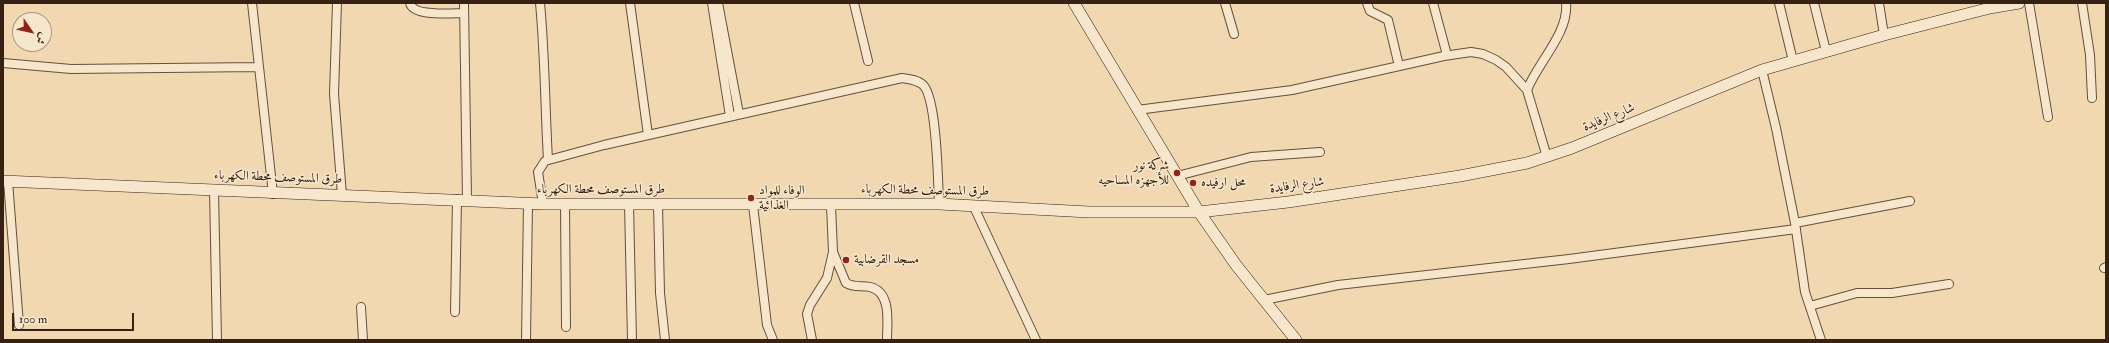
<!DOCTYPE html>
<html>
<head>
<meta charset="utf-8">
<style>
  body { margin:0 }
  #map { position:relative; width:2109px; height:343px; overflow:hidden; background:#f1d8b1; font-family:"IM FELL Double Pica",Amiri,serif }
  canvas { display:block }
  .frame { position:absolute; inset:0; border:4px solid #352215; pointer-events:none }
  .north { position:absolute; left:12px; top:12px; width:40px; height:40px; box-sizing:border-box; background:#f6e6cc; border:1px solid #a99883; border-radius:50%; rotate:124deg; font-size:11px; font-weight:700; line-height:16px; text-align:center; color:#352215 }
  .north::after { content:''; display:block; margin:auto; width:14px; height:18px; background:#8f2418; clip-path:polygon(50% 0,100% 100%,50% 72%,0 100%) }
  .scale { position:absolute; left:12px; top:313px; width:122px; height:18px; box-sizing:border-box; border:2px solid #352215; border-top:0; padding-left:5px; font-size:12px; line-height:14px; white-space:nowrap; color:#352215; -webkit-text-stroke:3px #f6e6cc; paint-order:stroke }
</style>
</head>
<body>
<div id="map">
<canvas width="2109" height="343"></canvas>
<div class="frame"></div>
<div class="north">ش</div>
<div class="scale">100 m</div>
</div>
<script>
const context = document.querySelector('canvas').getContext('2d');
context.lineJoin = 'round';
function stroke(path, color, width, dash) { context.strokeStyle = color; context.lineWidth = width; context.lineCap = dash ? 'butt' : 'round'; context.setLineDash(dash || []); context.stroke(path); }
function label(font, color, halo, rows, align = 'center') {
  context.font = font + ' "IM FELL Double Pica",Amiri,serif'; context.lineWidth = 3; context.setLineDash([]); context.textBaseline = 'middle'; context.strokeStyle = halo; context.fillStyle = color; for (const [text, x, y, turn = 0] of rows) {
    context.save(); context.translate(x, y); context.rotate((+turn || 0) * Math.PI / 180); context.textAlign = isNaN(turn) ? turn : align; if (halo) context.strokeText(text, 0, 0); context.fillText(text, 0, 0); context.restore();
  }
}
const street = new Path2D(`
  M252,3L273,194
  M337,3L334,94L342,195
  M410,3C413,17 452,13 464,13
  M464,3L467,200
  M540,3C545,55 545,108 548,160
  M630,3L648,135
  M712,3L730,116
  M718,3L739,114
  M854,3L868,61
  M1225,3L1234,34
  M1367,3L1370,11L1388,20L1399,66
  M1433,3L1447,55
  M1779,3L1793,61
  M1814,3L1826,51
  M1879,3L1884,35
  M2029,3L2048,117
  M2082,3L2090,55L2092,98
  M3,63L71,69L258,67
  M1762,70L1776,128L1795,223L1805,292L1821,340
  M1137,110L1292,90L1444,56L1471,52L1483,54L1496,60L1506,67L1527,90
  M1547,157L1527,90C1538,62 1569,33 1566,3
  M1177,176L1251,157L1320,152
  M8,181L19,325
  M214,190L217,340
  M543,204L538,172L545,161L604,145L902,78C909,79 918,80 923,85C937,98 938,182 939,204
  M565,204L566,327
  M629,204L632,340
  M658,204L660,293L665,340
  M753,205L767,325L773,340
  M973,205L1036,340
  M1795,223L1910,201
  M833,252L846,283C854,288 862,285 870,287C892,292 887,323 887,340
  M2104,268L2106,267
  M1264,300L1338,285L1569,259L1796,229
  M1810,306L1857,293H1892L1949,284
  M361,307L363,340
  M455,312L457,199
  M526,340L528,203
  M812,340L807,314L810,305L827,278L833,252L831,205`);
const secondary = new Path2D(`
  M1074,3L1199,212L1236,265L1296,340
  M3,181L543,204H939L1089,212H1199L1288,202L1460,176L1527,163L1572,148L1762,70L1884,35L1990,8L2019,3`);
stroke(street, '#64503c', 10);
stroke(secondary, '#352215', 12);
stroke(street, '#f6e6cc', 8);
stroke(secondary, '#f6e6cc', 11);
for (const [x, y, r, color] of [
  [1177,173,4,"#8f2418"],
  [1193,183,4,"#8f2418"],
  [751,198,4,"#8f2418"],
  [846,260,4,"#8f2418"]
]) { const dot = new Path2D(); dot.arc(x, y, r, 0, 2 * Math.PI); context.fillStyle = color; context.fill(dot); stroke(dot, '#f6e6cc', 1.5); }
label('13px', '#352215', '#f6e6cc', [
  ["شارع الرفايدة",1609,118,-22],
  ["طرق المستوصف محطة الكهرباء",278,178,2],
  ["شارع الرفايدة",1297,186,-8],
  ["طرق المستوصف محطة الكهرباء",601,190],
  ["طرق المستوصف محطة الكهرباء",925,191,1]
]);
label('13px', '#352215', '#f6e6cc', [
  ["شركة نور",1169,166,"right"],
  ["للأجهزه المساحيه",1169,181,"right"],
  ["محل ارفيده",1201,183],
  ["الوفاء للمواد",759,191],
  ["الغذائية",759,206],
  ["مسجد القرضابية",854,260]
], 'left');
</script>
</body>
</html>
